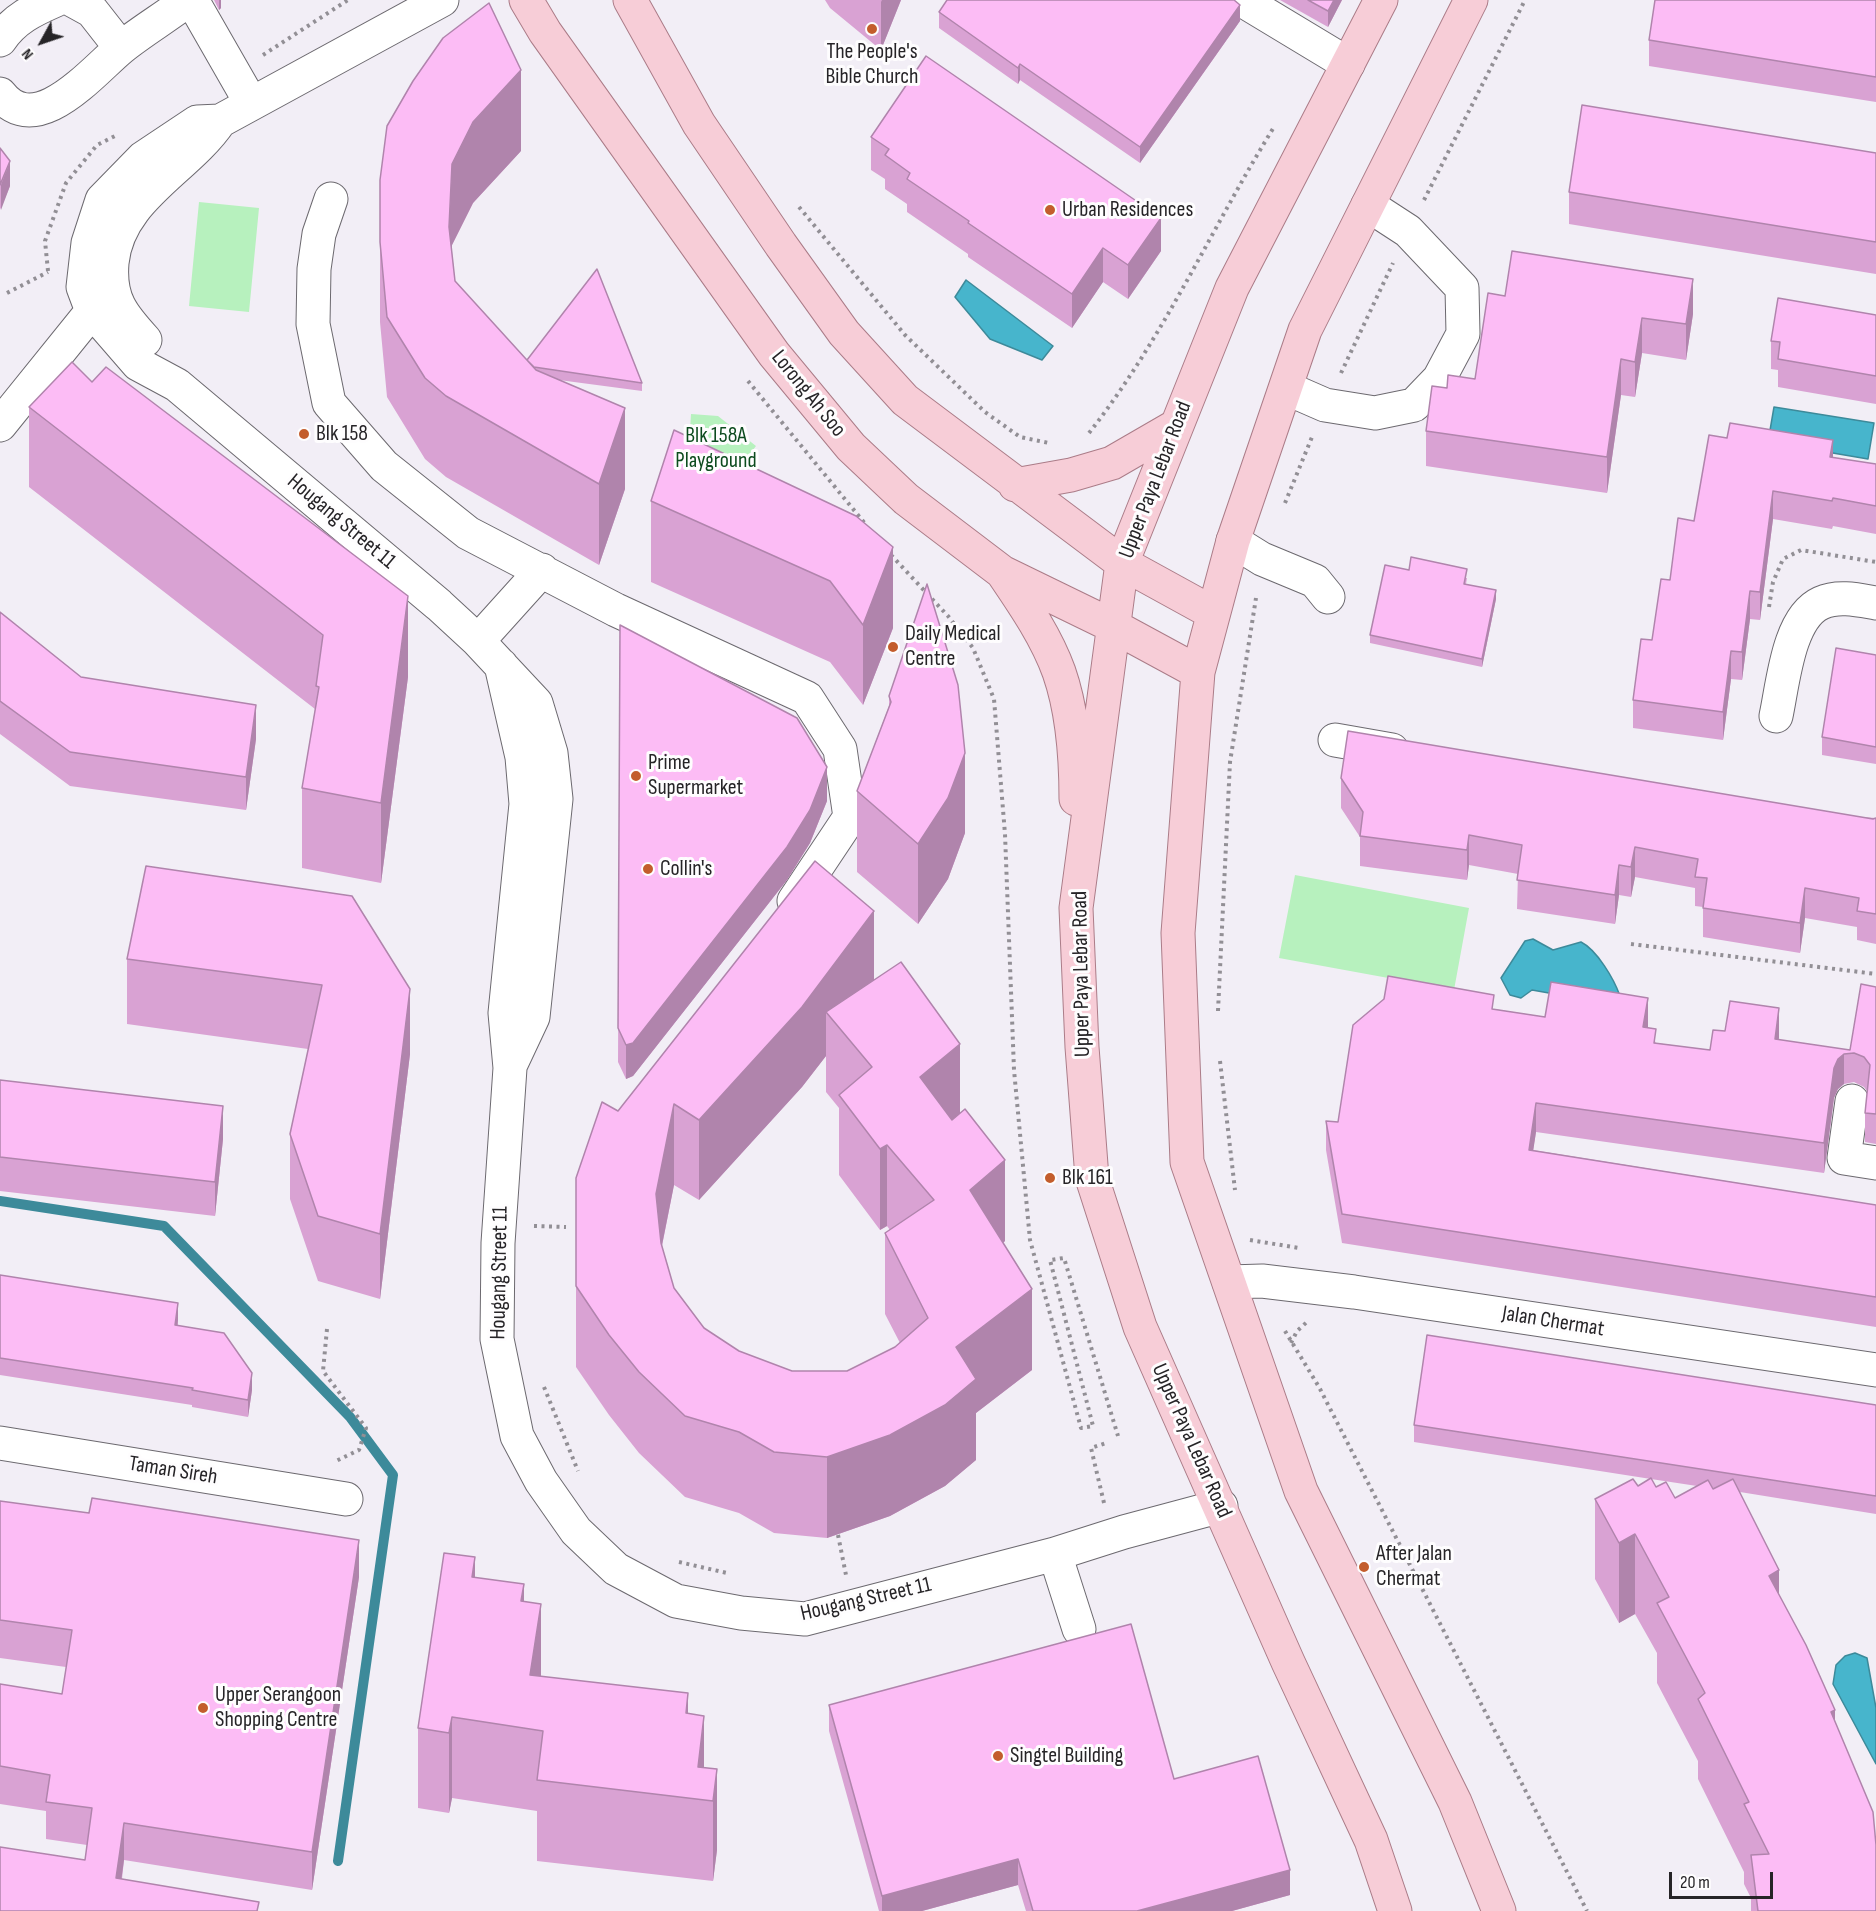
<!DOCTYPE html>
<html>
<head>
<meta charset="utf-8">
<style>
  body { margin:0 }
  #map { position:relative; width:1876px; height:1911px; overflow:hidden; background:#f2eef6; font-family:"Sofia Sans Condensed",sans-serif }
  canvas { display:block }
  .north { position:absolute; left:12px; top:12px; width:60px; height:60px; -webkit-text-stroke:4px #fefdfe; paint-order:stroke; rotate:230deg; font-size:16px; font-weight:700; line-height:24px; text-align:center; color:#262427 }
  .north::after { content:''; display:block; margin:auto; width:21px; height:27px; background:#262427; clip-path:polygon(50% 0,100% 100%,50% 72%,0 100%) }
  .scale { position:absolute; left:1669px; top:1872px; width:104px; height:27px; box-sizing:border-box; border:3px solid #262427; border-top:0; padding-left:8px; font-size:18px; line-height:21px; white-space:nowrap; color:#262427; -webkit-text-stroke:4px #fefdfe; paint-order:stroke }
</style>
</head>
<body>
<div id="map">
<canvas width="1876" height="1911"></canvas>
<div class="north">N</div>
<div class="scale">20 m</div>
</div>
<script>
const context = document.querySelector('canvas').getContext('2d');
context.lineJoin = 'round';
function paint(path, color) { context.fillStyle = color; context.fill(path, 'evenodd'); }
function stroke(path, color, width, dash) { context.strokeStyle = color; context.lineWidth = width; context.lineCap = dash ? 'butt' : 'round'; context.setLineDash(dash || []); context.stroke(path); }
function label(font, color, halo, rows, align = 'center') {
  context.font = font + ' "Sofia Sans Condensed",sans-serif'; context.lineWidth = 6; context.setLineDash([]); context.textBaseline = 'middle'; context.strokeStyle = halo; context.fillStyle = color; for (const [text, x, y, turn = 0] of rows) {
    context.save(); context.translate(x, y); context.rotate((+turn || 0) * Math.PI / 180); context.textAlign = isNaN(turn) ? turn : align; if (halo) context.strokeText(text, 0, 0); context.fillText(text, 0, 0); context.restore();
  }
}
paint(new Path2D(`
  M199,202L259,208L249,312L189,306Z
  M691,414L718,416L756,446L728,483L688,466Z
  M1295,875L1469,908L1454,990L1279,958Z`), '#b7f1be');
const water = new Path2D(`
  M966,280L1053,346L1042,360L990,339L955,297Z
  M1774,407L1874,423L1868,459L1768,442Z
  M1533,939L1553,950L1581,942C1597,950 1614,979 1620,996L1611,1004L1532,990L1521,998L1510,995L1501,978L1525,941Z
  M1855,1653L1867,1658L1876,1708V1764L1833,1684L1836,1665L1845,1656Z`);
paint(water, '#47b5cc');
stroke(water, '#3d8a9a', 1.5);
stroke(new Path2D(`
  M0,1201L164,1226L350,1417L393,1475L338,1861`), '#3d8a9a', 10);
const minor = new Path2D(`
  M72,0L92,11L121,48
  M192,0L251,103
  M1242,0L1348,64
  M0,40C14,19 33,10 56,0
  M0,94C36,141 92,72 121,48C142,31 166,17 188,0
  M220,121L197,122L143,158L102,200L88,243L83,287L92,311L138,364L177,385L439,605L478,641L536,703L551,753L556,799L533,1017L510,1066
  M331,199L319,234L314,269L313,324L329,403L384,466L468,533L616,610L807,698L840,749L850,817L794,901
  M145,340C122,315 109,299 112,263C118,198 187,170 220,121L442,0
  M1286,388L1325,405L1375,413L1414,405L1439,379L1463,334L1462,288L1408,231L1368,205
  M0,425L92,311
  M1233,541L1262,559L1315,581L1328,597
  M478,641L542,570
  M501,665L522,757L526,804L505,1013L510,1068L498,1243L497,1339L517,1436L541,1481L576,1531L616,1569L676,1601L741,1613L805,1619L1055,1554L1124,1532L1221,1506
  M1776,716C1783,684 1788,618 1821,603C1838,595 1859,600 1876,603
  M1335,740L1392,750
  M1852,1101L1844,1158L1876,1163
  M1229,1282L1262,1281L1354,1292L1876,1370
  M0,1443L346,1499
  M1055,1554L1079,1629`);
const major = new Path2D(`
  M526,0L545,32L774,354L851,447L906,499L1002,572L1115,627L1198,672
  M630,0L699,124L781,245L844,333L905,400L1122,563L1213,613
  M1381,0L1232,288L1122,563L1076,908L1082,1047L1092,1178L1140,1327L1288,1662L1371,1840L1395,1911
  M1471,0L1305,330L1233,541L1198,672L1178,933L1187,1162L1301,1491L1455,1802L1499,1911
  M1015,485L1071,475L1112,463L1176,426
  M1002,572C1023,603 1046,636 1059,672C1073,712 1076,758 1076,799`);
stroke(minor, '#6c696f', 35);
stroke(major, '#ab7c88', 35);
stroke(new Path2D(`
  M263,55L348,0
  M1424,200L1525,0
  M799,207L905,335L985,412L1020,437L1049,443
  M48,271L45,241L66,183L97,145L115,136
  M7,293L48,272
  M1341,373L1393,263
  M748,381L867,526
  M1089,433C1163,339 1211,229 1274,127
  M1285,503L1312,437
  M891,555L948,616L973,648L994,699L1005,834L1014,1070L1030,1240L1081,1428L1093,1426L1050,1260L1064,1258L1118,1436
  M1769,607L1773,582L1783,559L1801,550L1876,562
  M1631,944L1876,974
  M1218,1011L1230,762L1256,598
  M1220,1061L1235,1190
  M534,1226L566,1227
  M1250,1240L1299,1248
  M327,1329L323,1371L366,1428L359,1450L334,1462
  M1285,1331L1319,1387L1587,1911
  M1291,1343L1297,1331L1308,1321
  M544,1387L578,1471
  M1104,1503L1091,1448L1106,1443
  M838,1535L846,1575
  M679,1562L727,1573`), '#928f95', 4, [3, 4.5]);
stroke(minor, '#fff', 33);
stroke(major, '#f7cdd7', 33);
paint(new Path2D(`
  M214,0H221V8L219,10Z
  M825,0H901L881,50L830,8Z
  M1280,0H1342L1328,27Z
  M1876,0V102L1649,66V40Z
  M939,12L1240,21L1140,163L1020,80L1018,84L939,28Z
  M871,137L1161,251L1128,299L1103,282L1072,328L968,257V254L907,212V204L885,189V179L871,170Z
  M0,148L10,186L0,210Z
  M521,151L473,203L452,245V252L455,281L527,360L642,383V391L559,380L625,489L599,565L446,477L425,459L387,397L380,322V242Z
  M1876,153V274L1569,224V192Z
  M1505,296L1693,314L1686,360L1642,353L1635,397L1621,395L1607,493L1426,466V431L1447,388L1475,379Z
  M1876,315V404L1778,387V370L1771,369V341Z
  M92,382L408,677L381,883L302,868V788L315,709L29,487V407Z
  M674,430L893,628L863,705L830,662L651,582V501Z
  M1833,458L1876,464V534L1833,526L1832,529L1773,519L1760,620L1750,619L1742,680L1731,679L1723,740L1633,728V700L1670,580L1694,521Z
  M1409,570L1467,578L1466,584L1496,599L1482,667L1370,643V635Z
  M0,612L81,677L256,739L246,810L70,786L0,734Z
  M620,625L827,801L810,843L787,880L633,1076L626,1079L618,1062Z
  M1876,655V764L1822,755V737Z
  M889,696L965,833L948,879L918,924L857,872V791L889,706Z
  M1341,778L1876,818V944L1857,940V927L1805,918L1800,953L1703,937V907L1695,906V888L1635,877L1631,897L1619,895L1615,924L1517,909L1518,874L1469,865L1467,880L1360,866V837L1341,808Z
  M127,959L410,989V1054L380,1299L318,1281L290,1199V1134L308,1049L127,1024Z
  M874,980L960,1113L1005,1241L1003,1243L1032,1370L976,1413V1460L945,1486L890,1516L827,1538L774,1533L739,1513L685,1497L639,1453L609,1415L576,1367V1178L618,1111ZM826,1056V1092L839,1108V1175L880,1230L887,1226L890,1230L885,1233V1314L900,1343L895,1347L847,1371H792L739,1351L704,1328L674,1288L662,1246L674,1185L699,1200L802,1087Z
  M1876,987V1144L1865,1142V1113L1867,1091L1864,1087L1854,1082L1844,1084L1838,1089L1834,1098L1824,1173L1536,1132L1533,1150L1876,1205V1327L1342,1243L1326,1150V1121L1338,1122L1494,1009L1545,1017L1648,1028L1656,1043L1710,1050L1779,1040L1850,1050Z
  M0,1080L223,1139L215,1216L0,1191Z
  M0,1275L178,1320V1325L252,1390L248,1417L192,1407V1405L0,1375Z
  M1876,1405V1514L1740,1492L1779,1595L1835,1722L1876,1911H1751V1898L1744,1884V1872L1698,1779V1761L1657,1683V1653L1635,1614L1619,1623L1595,1579V1499L1638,1486L1651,1479L1414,1442V1425ZM1651,1479L1697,1486L1675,1498L1656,1487Z
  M0,1501L359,1577L312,1890L124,1860L122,1879L259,1911H0L85,1860L87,1845L46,1839V1811L0,1804V1684L62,1694L66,1667L0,1658Z
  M475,1577L524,1602L541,1676L688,1714L704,1768L717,1769V1850L713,1881L537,1861V1811L452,1798L449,1813L418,1808V1728Z
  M829,1705L1174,1779L1290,1895L1232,1911H1026L1018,1885L922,1911H879L829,1731Z`), '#d9a2d3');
paint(new Path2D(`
  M219,0H221V8L219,10Z
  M882,0H901L881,50V2Z
  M1334,0H1342L1328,27V11Z
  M1240,5V21L1140,163V147Z
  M1020,64V80L1018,84V68Z
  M521,70V151L473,203L452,245L449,308V227L452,164L473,122Z
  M10,161V186L1,210V185Z
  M1161,218V251L1128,299V265Z
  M1103,248V282L1072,328V294Z
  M1693,279V314L1686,360V324Z
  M1642,318V353L1635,397V362Z
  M1621,359V395L1607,493V457Z
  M625,408V489L599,565V484Z
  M1833,440V468L1830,457Z
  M1773,491V519L1760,620V592Z
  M893,547V628L863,705V625Z
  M1496,590V599L1482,667V659Z
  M1750,591V619L1742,680V652Z
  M408,596V677L381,883V803Z
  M1731,651V679L1723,740V712Z
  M256,705V739L246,810V777Z
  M965,753V833L948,879L918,924V844Z
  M827,767V801L810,843L787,880L633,1076L626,1079V1045Z
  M1469,835V865L1467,880V850Z
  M1635,847V877L1631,897V867Z
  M1619,865V895L1615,924V895Z
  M1805,888V918L1800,953V923Z
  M874,911V992L826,1012V1056L802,1087L699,1200V1120Z
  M410,989V1054L380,1299V1234Z
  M1648,998V1027L1643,1057V1027Z
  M1779,1008V1038L1775,1069V1039Z
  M960,1044V1124L920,1158V1077Z
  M1844,1054V1084L1838,1089L1834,1098L1824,1173V1143L1834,1068L1838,1059Z
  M1536,1103V1132L1529,1179V1150Z
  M674,1104V1185L656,1275V1194Z
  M223,1106V1139L215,1216V1182Z
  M887,1145V1226L880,1230V1149Z
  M1005,1160V1241L970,1271V1190Z
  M1032,1289V1370L976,1413V1460L945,1486L890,1516L827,1538V1457L956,1347Z
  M178,1303V1320L175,1342V1325Z
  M252,1373V1390L248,1417V1400Z
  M1635,1534V1614L1619,1623V1543Z
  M359,1540V1577L312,1890V1852Z
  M475,1557V1638L472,1577Z
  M1779,1570V1650L1769,1576Z
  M524,1584V1664L521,1601Z
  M541,1604V1685L530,1675Z
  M688,1693V1774L686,1713Z
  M1835,1710V1790L1831,1712Z
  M704,1716V1796L698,1767Z
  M452,1717V1798L449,1813V1733Z
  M717,1769V1850L713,1881V1801Z
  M124,1823V1860L117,1911L116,1878Z
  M1018,1859V1885L922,1911H882V1896Z
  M1290,1870V1895L1232,1911H1137Z`), '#b084ac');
const building = new Path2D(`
  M947,0H1234L1240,5L1140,147L1020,64L1018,68L939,12Z
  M1308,0H1334L1328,11Z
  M1655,0H1876V77L1649,40Z
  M489,3L521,70L473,122L452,164L449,227L455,281L536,370L625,408L599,484L446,396L425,378L387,317L380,242V180L387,126L413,81L443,38Z
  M926,56L1161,218L1128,265L1103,248L1072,294L968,223L969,221L907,179L910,173L885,155L889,149L871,137Z
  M1582,105L1876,153V242L1569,192Z
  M0,148L10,161L0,185Z
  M1512,251L1693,279L1686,324L1642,318L1635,362L1621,359L1607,457L1426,431L1432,386L1447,388L1448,375L1475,379L1488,293L1505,296Z
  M597,269L642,383L534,367L527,360Z
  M1778,298L1876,315V376L1778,359L1780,342L1771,341Z
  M72,362L92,382L106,367L408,596L381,803L302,788L319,687L316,686L323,635L29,407Z
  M1730,423L1833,440L1830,457L1876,464V506L1833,498L1832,501L1773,491L1760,592L1750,591L1742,652L1731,651L1723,712L1633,700L1641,639L1652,640L1661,579L1670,580L1678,518L1694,521L1709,435L1727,438Z
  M674,430L856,516L893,547L863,625L830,581L651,501Z
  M1411,557L1467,569L1464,584L1496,590L1482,659L1370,635L1385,565L1409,570Z
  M927,584L958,685L965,753L948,798L918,844L857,791L891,702L889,696Z
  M0,612L81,677L256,705L246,777L70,752L0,701Z
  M620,625L797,718L827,767L810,810L787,847L633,1043L626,1045L618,1028Z
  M1836,648L1876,655V747L1822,737Z
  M1348,731L1873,819L1876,818V914L1857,911L1859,898L1805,888L1800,923L1703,908L1707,878L1695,877L1698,859L1635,847L1631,867L1619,865L1615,895L1517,880L1522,845L1469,835L1467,850L1360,836L1363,812L1341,778Z
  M815,861L874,911L802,1007L699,1120L674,1104L656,1194L661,1243L674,1288L704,1328L739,1351L792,1371H847L895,1347L928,1318L885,1233L934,1200L887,1145L880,1149L839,1095L872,1067L826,1012L901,962L960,1044L920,1077L952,1120L965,1109L1005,1160L970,1190L1032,1289L956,1347L976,1379L945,1405L890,1435L827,1457L774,1452L739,1432L685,1416L639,1372L609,1335L576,1286V1178L602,1102L618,1111Z
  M146,866L352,896L410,989L380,1234L318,1216L290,1134L322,985L127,959Z
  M1388,976L1494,995L1492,1009L1545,1017L1551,982L1648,998L1643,1027L1656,1029L1654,1043L1710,1050L1713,1030L1725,1031L1730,1001L1779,1008L1775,1039L1850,1050L1861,984L1876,987V1114L1865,1113L1870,1065L1864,1057L1854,1053L1844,1054L1838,1059L1834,1068L1824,1143L1536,1103L1529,1150L1876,1205V1297L1342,1214L1326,1121L1338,1122L1353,1025L1384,999Z
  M0,1080L223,1106L215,1182L0,1157Z
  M0,1275L178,1303L175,1325L224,1333L252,1373L248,1400L192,1390L193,1388L0,1358Z
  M1427,1335L1876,1405V1496L1414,1425Z
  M1651,1478L1656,1487L1666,1482L1675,1498L1708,1480L1713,1489L1733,1479L1779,1570L1769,1576L1806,1645L1835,1710L1831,1712L1873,1812L1876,1845V1911H1758L1751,1855L1769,1854L1744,1804L1749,1802L1698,1699L1705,1693L1657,1603L1669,1597L1635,1534L1619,1543L1595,1499L1633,1479L1638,1486Z
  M92,1498L359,1540L312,1852L124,1823L116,1878L259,1902L257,1911H0V1847L85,1860L92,1808L46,1802L50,1775L0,1766V1684L62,1694L72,1630L0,1620V1501L89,1513Z
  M444,1553L475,1557L472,1577L524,1584L521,1601L541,1604L530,1675L688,1693L686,1713L704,1716L698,1767L717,1769L713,1801L537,1780L543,1731L452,1717L449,1733L418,1728Z
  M1131,1624L1174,1779L1258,1756L1290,1870L1137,1911H1033L1018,1859L882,1896L829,1705Z`);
paint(building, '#fcbcf5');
stroke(building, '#b084ac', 1.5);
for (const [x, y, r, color] of [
  [872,29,6,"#c35d2c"],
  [1050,210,6,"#c35d2c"],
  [304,434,6,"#c35d2c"],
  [893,647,6,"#c35d2c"],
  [636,776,6,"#c35d2c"],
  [648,869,6,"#c35d2c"],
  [1050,1178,6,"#c35d2c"],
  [1364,1567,6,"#c35d2c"],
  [203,1708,6,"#c35d2c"],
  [998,1756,6,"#c35d2c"]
]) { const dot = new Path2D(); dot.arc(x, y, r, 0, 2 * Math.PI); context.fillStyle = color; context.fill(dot); stroke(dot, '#fefdfe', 2); }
label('22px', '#262427', '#fefdfe', [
  ["The People's",872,52,"center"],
  ["Bible Church",872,77,"center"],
  ["Urban Residences",1062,210],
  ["Blk 158",316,434],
  ["Daily Medical",905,634],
  ["Centre",905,659],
  ["Prime",648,763],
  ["Supermarket",648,788],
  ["Collin's",660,869],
  ["Blk 161",1062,1178],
  ["After Jalan",1376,1554],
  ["Chermat",1376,1579],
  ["Upper Serangoon",215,1695],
  ["Shopping Centre",215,1720],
  ["Singtel Building",1010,1756]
], 'left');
label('22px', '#262427', '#fefdfe', [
  ["Lorong Ah Soo",808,394,51],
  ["Upper Paya Lebar Road",1156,480,-69],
  ["Hougang Street 11",341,522,40],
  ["Upper Paya Lebar Road",1082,974,-91],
  ["Hougang Street 11",500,1273,-89],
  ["Jalan Chermat",1553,1322,9],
  ["Upper Paya Lebar Road",1191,1441,66],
  ["Taman Sireh",173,1471,9],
  ["Hougang Street 11",866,1600,-13]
]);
label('22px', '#0c4b1e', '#fefdfe', [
  ["Blk 158A",716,436],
  ["Playground",716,461]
]);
</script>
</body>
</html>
